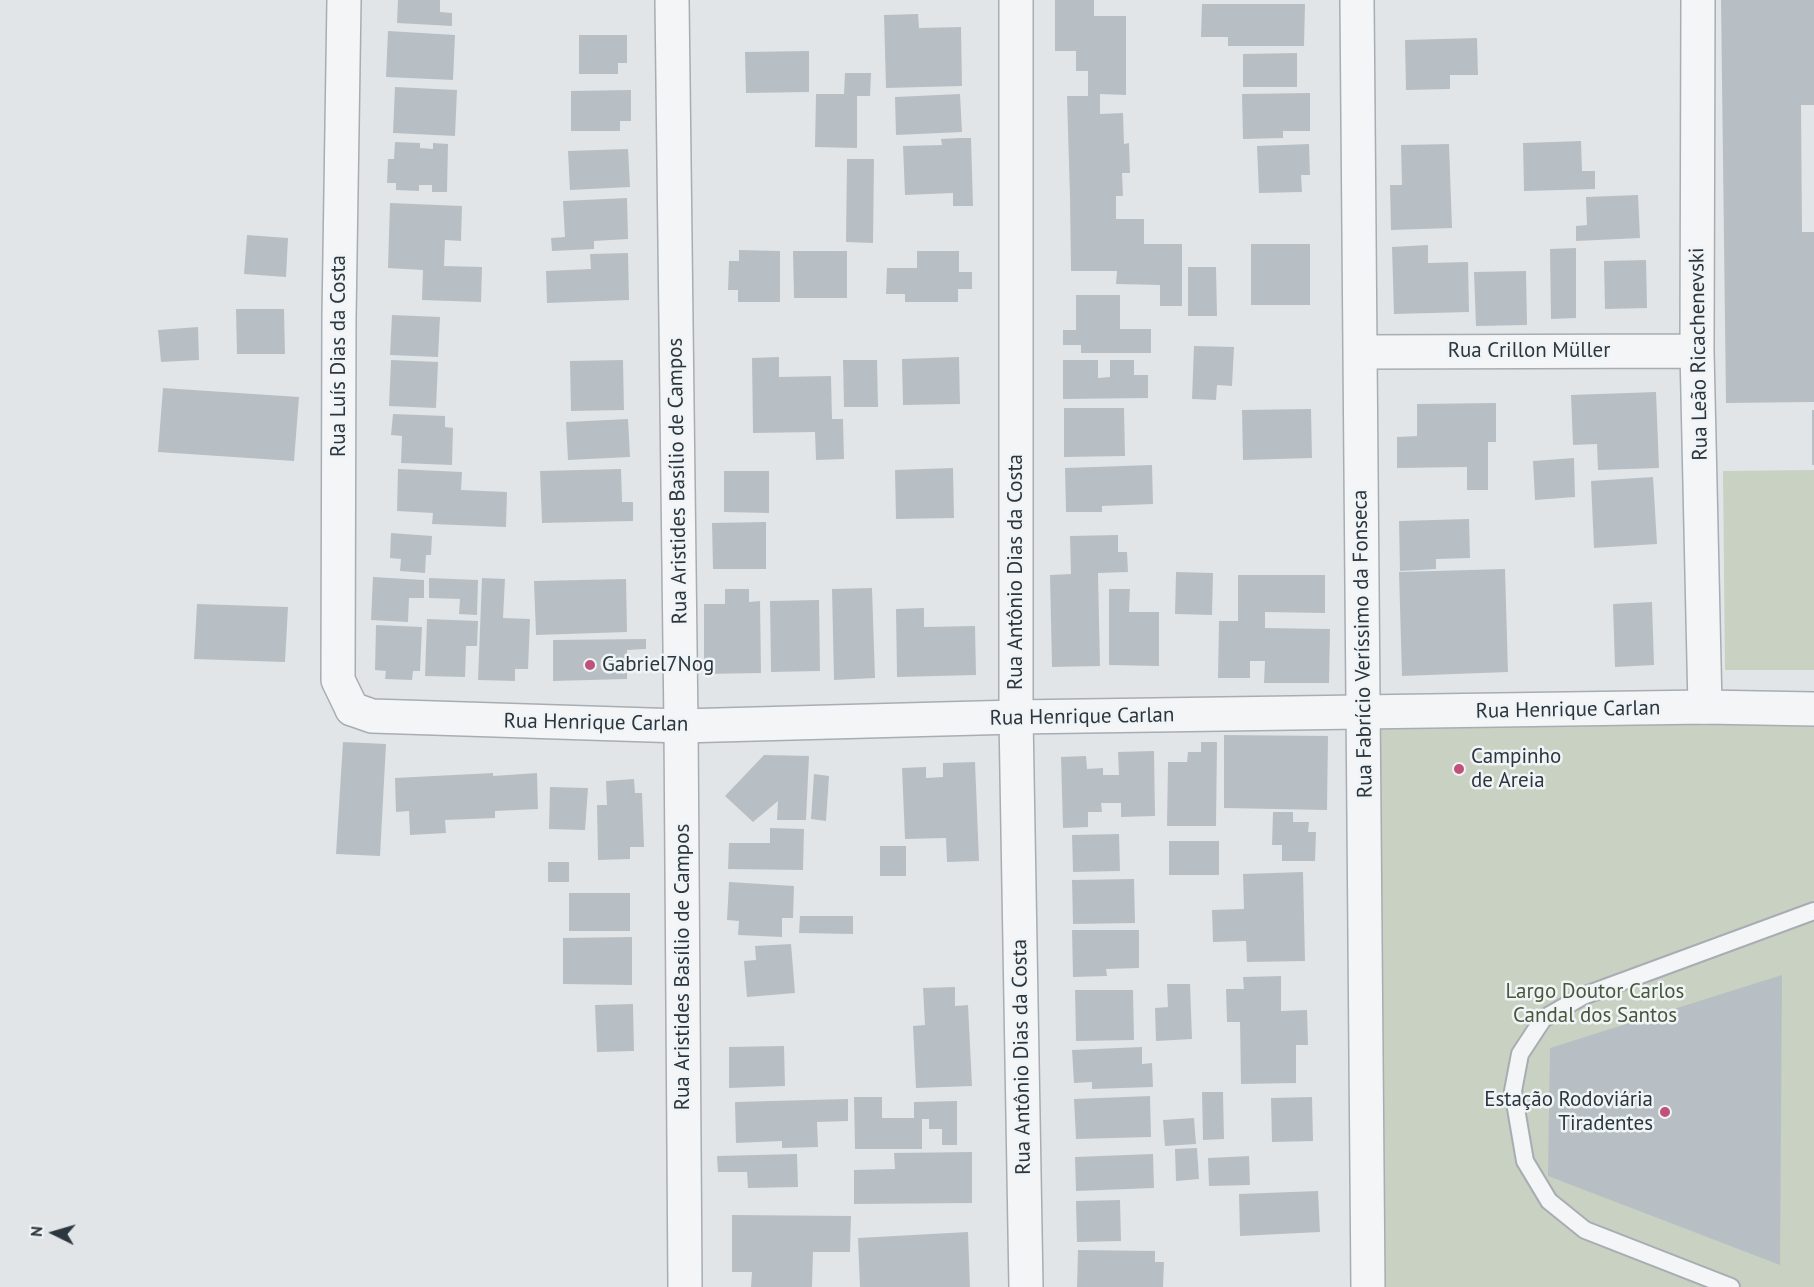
<!DOCTYPE html>
<html>
<head>
<meta charset="utf-8">
<style>
  body { margin:0 }
  #map { position:relative; width:1814px; height:1287px; overflow:hidden; background:#e1e5e8; font-family:"PT Sans",sans-serif }
  canvas { display:block }
  .north { position:absolute; left:24px; top:1203px; width:60px; height:60px; -webkit-text-stroke:4px #f0f4f6; paint-order:stroke; rotate:275deg; font-size:16px; font-weight:700; line-height:24px; text-align:center; color:#2b363e }
  .north::after { content:''; display:block; margin:auto; width:21px; height:27px; background:#2b363e; clip-path:polygon(50% 0,100% 100%,50% 72%,0 100%) }
</style>
</head>
<body>
<div id="map">
<canvas width="1814" height="1287"></canvas>
<div class="north">N</div>
</div>
<script>
const context = document.querySelector('canvas').getContext('2d');
context.lineJoin = 'round';
function paint(path, color) { context.fillStyle = color; context.fill(path, 'evenodd'); }
function stroke(path, color, width, dash) { context.strokeStyle = color; context.lineWidth = width; context.lineCap = dash ? 'butt' : 'round'; context.setLineDash(dash || []); context.stroke(path); }
function label(font, color, halo, rows, align = 'center') {
  context.font = font + ' "PT Sans",sans-serif'; context.lineWidth = 5; context.setLineDash([]); context.textBaseline = 'middle'; context.strokeStyle = halo; context.fillStyle = color; for (const [text, x, y, turn = 0] of rows) {
    context.save(); context.translate(x, y); context.rotate((+turn || 0) * Math.PI / 180); context.textAlign = isNaN(turn) ? turn : align; if (halo) context.strokeText(text, 0, 0); context.fillText(text, 0, 0); context.restore();
  }
}
paint(new Path2D(`
  M1814,470V670H1725L1723,471Z
  M1814,720V1287H1377L1375,722Z`), '#c9d1c3');
paint(new Path2D(`
  M398,0H440V12L452,13V26L397,23Z
  M1055,0H1094V16H1126V95L1100,94V114L1123,113L1124,144L1129,143L1130,173H1122L1123,196H1116V219H1144V244H1182V306H1160V285L1116,284L1117,271H1071L1070,197L1067,96H1088V71H1076V51H1055Z
  M1721,0H1814V105H1801L1802,232H1814V402L1726,403Z
  M1202,4H1305L1304,46H1228V37H1201Z
  M918,14L919,28L961,27L962,86L886,88L884,15Z
  M388,31L455,35L453,80L386,77Z
  M579,35H627V63H618V74H579Z
  M1477,38L1478,75H1450V89L1406,90L1405,40Z
  M809,51V92L746,93L745,52Z
  M1297,53V87H1243V54Z
  M845,73H871L870,96H857V148L815,147L816,94H844Z
  M395,87L457,90L455,136L393,133Z
  M631,90V121H620V131H571V91Z
  M1310,93V131H1283V138L1243,139L1242,94Z
  M960,94L962,132L896,135L895,97Z
  M960,138H971L973,206H953V193L905,195L903,146L942,145L941,139Z
  M1581,141L1582,171H1595V189L1524,191L1523,143Z
  M395,142L420,143V148L433,149V143L448,144L447,192H432V185H419V191L396,190V183H387L388,159H394Z
  M1309,144L1310,175H1301L1302,192L1259,193L1257,146Z
  M1449,144L1452,228L1391,230L1390,185H1402L1401,145Z
  M628,149L630,187L570,190L568,151Z
  M847,159H874L873,243L846,242Z
  M1638,195L1640,238L1576,241V226L1587,225L1586,197Z
  M627,198L628,239L594,241V249L552,251L551,238L565,237L563,201Z
  M390,203L462,206L461,241L445,240L444,266L482,267L481,302L422,300L423,270L388,268Z
  M247,235L288,238L286,277L244,274Z
  M1251,244H1310V305H1251Z
  M1428,245V263L1468,262L1469,312L1394,314L1392,247Z
  M1576,248V318L1551,319L1550,249Z
  M739,250L780,251V302H738V290H728L729,261H739Z
  M793,251H847V298H794Z
  M917,251H959V272H972V289H958V302H905V294H886L887,268H917Z
  M628,253L629,300L547,303L546,271L591,269L590,254Z
  M1646,260L1647,308L1605,309L1604,261Z
  M1188,267H1216L1217,316H1188Z
  M1526,271L1527,325L1476,326L1474,272Z
  M1076,295H1120V329H1151V353H1081V345H1063V330H1076Z
  M236,309H284L285,354H237Z
  M392,315L440,317L438,357L390,355Z
  M198,327L199,360L161,362L158,330Z
  M1194,346L1234,347L1232,386L1217,385L1216,400L1192,399Z
  M779,357V377L831,376L832,419H843L844,459L816,460L815,432L753,433L752,358Z
  M959,357L960,404L903,405L902,359Z
  M391,360L438,362L436,408L389,406Z
  M623,360L624,410L571,411L570,361Z
  M843,360H877L878,407H844Z
  M1063,360H1098V378L1110,377V360H1134V375H1148V398L1063,399Z
  M163,388L299,397L294,461L158,452Z
  M1656,392L1659,468L1598,470L1597,444L1573,445L1571,395Z
  M1496,403V442H1488V490H1467V467L1397,468V437L1417,436V404Z
  M1064,408H1124L1125,456L1064,457Z
  M1311,409L1312,458L1243,460L1242,410Z
  M1812,410H1814V465H1812Z
  M393,414L445,416V427L453,428L452,465L401,463L402,436L391,435Z
  M628,419L630,457L568,460L566,422Z
  M1574,458L1575,497L1535,500L1533,461Z
  M1152,465L1153,504L1102,506V512H1066L1065,468Z
  M953,468L954,518L896,519L895,470Z
  M398,469L462,472L461,490L507,492L506,527L432,524L433,513L397,511Z
  M621,469L622,502H633V521L542,523L540,471Z
  M724,471H769V513L724,512Z
  M1653,477L1657,544L1594,548L1591,481Z
  M1469,519L1470,558L1436,559V569L1400,571L1399,521Z
  M766,522V569H713L712,523Z
  M391,533L432,536L431,555H426L425,573L400,571L401,559L390,558Z
  M1118,535V552H1127L1128,572L1098,573L1100,666L1052,667L1050,575L1071,574L1070,536Z
  M1505,569L1508,672L1402,676L1399,572Z
  M1176,572L1213,573L1212,615L1175,614Z
  M1238,575H1325V613L1265,612V628L1330,629L1329,683H1264L1265,661H1250V678H1218L1219,621H1238Z
  M373,577L424,580V598H409L408,622L371,620Z
  M429,578L478,580L477,615L459,614L460,599L429,598Z
  M482,578L505,579L503,618L530,619L528,669H515V681L478,680Z
  M626,579L627,632L536,635L534,581Z
  M872,588L875,678L834,680L832,589Z
  M725,589H749V602L760,601L761,673L704,674V604H725Z
  M1109,589H1130L1129,612H1159V666L1109,665Z
  M819,600L820,671L771,672L770,601Z
  M1652,602L1654,665L1615,667L1613,604Z
  M197,604L288,607L285,662L194,659Z
  M924,608V627L975,626L976,675L897,677L896,609Z
  M427,619L478,621L477,646H466L465,677L425,676Z
  M376,625L422,627L420,671H413L412,680L385,679L386,671L375,670Z
  M646,639V649L627,650V679L553,681V640Z
  M1224,735L1328,736L1327,810L1224,808Z
  M343,742L386,744L380,856L336,854Z
  M1201,742H1217L1216,826H1167L1168,762H1187L1188,752H1201Z
  M1154,751L1155,816L1121,817V803H1101L1102,812H1088V827L1063,828L1061,757L1086,756L1087,769L1103,768V775H1119L1118,752Z
  M764,755L809,756L806,820H777L778,801L753,822L725,796Z
  M975,762L979,861L947,862L946,838L905,839L902,768L926,767V778L943,777V763Z
  M493,773V776L537,773L538,809L495,811V818L445,820L446,833L410,835L409,811L396,812L395,778Z
  M814,774L829,776L826,821L811,819Z
  M634,779L635,793H642L644,847H630V859L598,860L597,805H607L606,781Z
  M550,787L588,788L585,830L549,829Z
  M1273,812H1293V822H1309L1308,832H1316L1315,861H1282V845H1272Z
  M770,828L804,829L803,870L728,869L729,843H770Z
  M1119,834L1120,871L1073,872L1072,835Z
  M1169,841H1219V875H1169Z
  M880,846H906V876H880Z
  M548,862H569V882H548Z
  M1303,872L1305,961L1247,962L1246,941L1213,942L1212,910L1244,909L1243,874Z
  M1134,879L1135,923L1073,924L1072,880Z
  M729,882L794,886L793,918H782V937L738,935L739,921L727,920Z
  M569,893H630V931H569Z
  M800,916H853V934L799,933Z
  M1072,930H1139V968L1106,969L1107,976L1073,977Z
  M632,937V985L563,984V938Z
  M791,944L795,993L747,997L744,961L756,960L755,946Z
  M1782,975L1780,1265L1548,1176L1550,1048Z
  M1281,976V1011L1307,1010L1308,1045H1296V1083L1241,1084L1240,1022H1227L1226,989H1244L1243,977Z
  M1167,984H1190L1192,1039L1156,1041L1155,1008L1168,1007Z
  M955,987V1006L968,1005L972,1086L916,1088L913,1026L925,1025L923,988Z
  M1075,990H1133L1134,1040L1076,1041Z
  M633,1004L634,1051L597,1052L595,1005Z
  M784,1046L785,1086L729,1088V1047Z
  M1142,1047V1064L1152,1063L1153,1087L1092,1089V1082L1074,1083L1072,1050Z
  M1202,1092H1223L1224,1139L1203,1140Z
  M1150,1096L1151,1137L1076,1139L1074,1099Z
  M854,1097H882V1118H914V1102L957,1101V1145H942V1129H929V1119H922V1149H855Z
  M1312,1097L1313,1141L1272,1142L1271,1098Z
  M848,1099V1121L817,1122L818,1147L782,1148V1141L736,1143L735,1102Z
  M1194,1118L1196,1144L1165,1146L1163,1120Z
  M1197,1148L1199,1179L1176,1181L1175,1149Z
  M972,1152V1203L854,1204V1170L895,1169L894,1153Z
  M797,1154L798,1187L748,1188L747,1172H718L717,1156Z
  M1153,1154L1154,1188L1076,1191L1075,1157Z
  M1249,1156L1250,1185L1209,1186L1208,1158Z
  M1318,1191L1320,1232L1240,1236L1239,1194Z
  M1120,1200L1121,1241L1077,1242L1076,1201Z
  M732,1215L851,1216L850,1252H813L812,1287H751L752,1272H732Z
  M968,1232L970,1287H860L858,1238Z
  M1078,1250L1155,1251V1262H1164L1163,1287H1077Z`), '#b8bfc4');
const service = new Path2D(`
  M1731,1287L1585,1230L1549,1201L1525,1161L1513,1091L1520,1054L1543,1019L1583,996L1814,911`);
const minor = new Path2D(`
  M344,0L339,318L338,680L352,709
  M672,0L681,726L685,1287
  M1016,0V717L1026,1287
  M1357,0L1368,1287
  M1698,0L1697,351L1705,707
  M1360,352L1697,351`);
const tertiary = new Path2D(`
  M352,709L372,716L681,726L1016,717L1705,707L1814,709`);
stroke(service, '#a7adb2', 20);
stroke(minor, '#a7adb2', 36);
stroke(tertiary, '#a7adb2', 36);
stroke(service, '#f3f5f7', 16);
stroke(minor, '#f3f5f7', 33);
stroke(tertiary, '#f3f5f7', 33);
for (const [x, y, r, color] of [
  [590,665,6,"#c0527a"],
  [1459,769,6,"#c0527a"],
  [1665,1112,6,"#c0527a"]
]) { const dot = new Path2D(); dot.arc(x, y, r, 0, 2 * Math.PI); context.fillStyle = color; context.fill(dot); stroke(dot, '#f0f4f6', 2); }
label('21px', '#2b363e', '#f0f4f6', [
  ["Rua Crillon Müller",1529,351],
  ["Rua Leão Ricachenevski",1699,354,-91],
  ["Rua Luís Dias da Costa",339,356,-90],
  ["Rua Aristides Basílio de Campos",678,481,-91],
  ["Rua Antônio Dias da Costa",1016,572,-90],
  ["Rua Fabrício Veríssimo da Fonseca",1363,644,-91],
  ["Rua Henrique Carlan",1568,710,-1],
  ["Rua Henrique Carlan",1082,717,-1],
  ["Rua Henrique Carlan",596,723,1],
  ["Rua Aristides Basílio de Campos",683,967,-90],
  ["Rua Antônio Dias da Costa",1022,1057,-91]
]);
label('21px', '#2b363e', '#f0f4f6', [
  ["Gabriel7Nog",602,665],
  ["Campinho",1471,757],
  ["de Areia",1471,781],
  ["Estação Rodoviária",1653,1100,"right"],
  ["Tiradentes",1653,1124,"right"]
], 'left');
label('21px', '#465839', '#f0f4f6', [
  ["Largo Doutor Carlos",1595,992],
  ["Candal dos Santos",1595,1016]
]);
</script>
</body>
</html>
